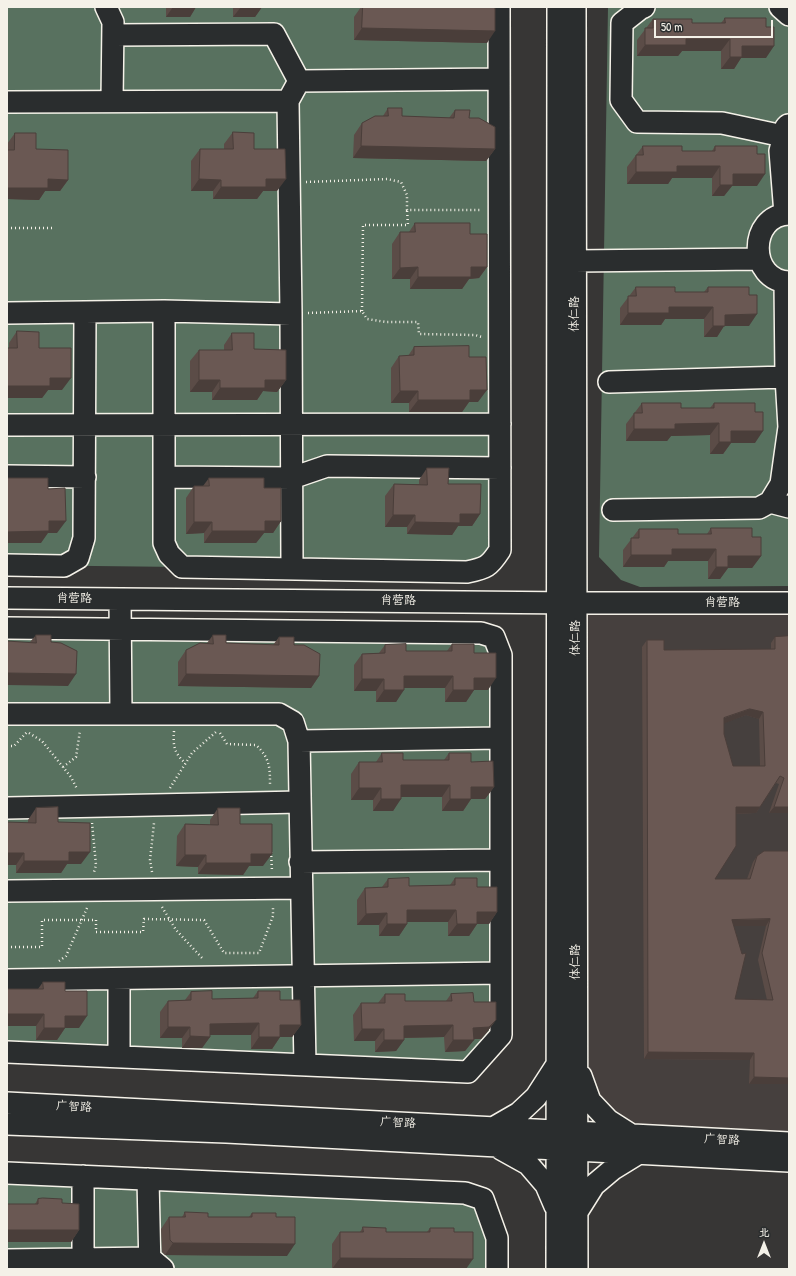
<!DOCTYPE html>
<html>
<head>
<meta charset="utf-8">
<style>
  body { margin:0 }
  #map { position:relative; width:796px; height:1276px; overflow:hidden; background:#373635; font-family:"Patrick Hand","LXGW WenKai TC",sans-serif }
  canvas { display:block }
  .frame { position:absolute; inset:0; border:8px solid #f4f1e8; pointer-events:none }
  .north { position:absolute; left:744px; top:1224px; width:40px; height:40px; -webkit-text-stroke:3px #2a2d2e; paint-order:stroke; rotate:0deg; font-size:11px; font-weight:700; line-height:16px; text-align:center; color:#f4f1e8 }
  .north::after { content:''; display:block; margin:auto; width:14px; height:18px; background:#f4f1e8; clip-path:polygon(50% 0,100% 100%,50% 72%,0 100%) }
  .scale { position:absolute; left:654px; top:20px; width:119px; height:18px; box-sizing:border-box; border:2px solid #f4f1e8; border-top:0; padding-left:5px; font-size:12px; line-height:14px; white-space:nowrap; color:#f4f1e8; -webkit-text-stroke:3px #2a2d2e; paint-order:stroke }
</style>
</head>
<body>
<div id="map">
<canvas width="796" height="1276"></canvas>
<div class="frame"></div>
<div class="north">北</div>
<div class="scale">50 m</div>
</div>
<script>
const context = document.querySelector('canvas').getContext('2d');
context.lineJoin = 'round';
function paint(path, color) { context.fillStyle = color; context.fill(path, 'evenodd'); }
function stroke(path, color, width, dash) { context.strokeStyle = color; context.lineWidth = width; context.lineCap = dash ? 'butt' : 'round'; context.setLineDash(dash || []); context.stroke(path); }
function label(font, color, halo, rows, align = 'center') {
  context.font = font + ' "Patrick Hand","LXGW WenKai TC",sans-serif'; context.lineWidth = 3; context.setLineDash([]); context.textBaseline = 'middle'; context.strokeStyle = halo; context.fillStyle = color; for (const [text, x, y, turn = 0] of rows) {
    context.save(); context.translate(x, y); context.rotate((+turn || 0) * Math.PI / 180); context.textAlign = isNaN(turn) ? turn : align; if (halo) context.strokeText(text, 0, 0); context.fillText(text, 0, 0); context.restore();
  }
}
paint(new Path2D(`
  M576,603H789V1143L633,1135L608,1120L576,1063Z`), '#46403e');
paint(new Path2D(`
  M7,7H499L492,563L182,567L7,565Z
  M608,7H789V586L640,587L621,580L599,557Z
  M7,628L494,637L501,1035L468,1072L7,1052Z
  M7,1173L483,1199L497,1269H7Z`), '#58715f');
const minor = new Path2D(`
  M106,7L113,22L112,101
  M575,7L577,1269
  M644,7L641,8L622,23L621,100L637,122L722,123L783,136
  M780,7L789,15
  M113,35L274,34L299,81
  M7,102L288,101L299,81L499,79
  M785,214L780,151L786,127L788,125
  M789,214C748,215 748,281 789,282
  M575,261L759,259
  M785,282L786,377L789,427
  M164,311L291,314L288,101
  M7,313L85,312
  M291,314L292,569
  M609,382L786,377
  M7,425L500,424
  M7,476L85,477
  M164,477L292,478L327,466L500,468
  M770,502L789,507
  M613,510L759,508L770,502L781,484L789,427
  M7,565L64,566L78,558L84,538L85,312L164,311V543L169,554L182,567L467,572C486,568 489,567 500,550L499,7
  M7,598L576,603H789
  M120,599L121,714
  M7,628L481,633L494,637L501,655V1035L468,1072L7,1052
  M7,714H279L293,722L299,741L305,1065
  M299,741L501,738
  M7,808L300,802
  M300,862L501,860
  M7,891L301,888
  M7,980L501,973
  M119,1057V979
  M581,1076L590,1101L608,1120L630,1134
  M7,1103L789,1143
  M7,1124L226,1132L789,1161
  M493,1128L519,1113L536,1097L556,1066
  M501,1149L528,1164L546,1185L555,1206
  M7,1173L465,1193L483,1199L497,1238V1269
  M83,1176V1269
  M148,1179L150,1269
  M577,1212L594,1185L613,1169L639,1153
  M7,1260L150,1258L163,1269
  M557,1269L558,7`);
stroke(minor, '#f4f1e8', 24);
stroke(new Path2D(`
  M306,182L387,179L401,182L407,195V210H482
  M7,228H53
  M362,311L363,225H408L407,210
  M308,313L362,311L367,319L386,322H418L419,334L475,335L482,337
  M174,731C173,747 174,752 185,763
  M29,733L42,741L71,777L77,789
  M220,733L227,744L256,745C270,758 270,768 270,785
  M7,746H14L27,732
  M63,767L76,757L80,731
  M170,788L192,753L216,732
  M92,823L96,865L94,872
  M271,852L272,871
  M152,872L150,860L154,823
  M162,907L176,930L203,959
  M7,947H42V920H96V932H143L144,919L204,920L224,953H259L273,916V906
  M59,961L66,956L87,908`), '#f4f1e8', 2.5, [1, 3]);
stroke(minor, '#2a2d2e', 21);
paint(new Path2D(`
  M166,7H196L190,17H166Z
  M233,7H262L255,17H233Z
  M361,7H493L487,43L354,40V17Z
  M725,18L766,58H741L734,69H721V51H682L678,56H637V40L653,19L692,23H721Z
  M388,108L402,116L449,118L455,110L469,118L495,149L486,161L353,158L354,135L362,123L383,116Z
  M233,132L254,149L277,191H263L257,199H213V191H191V161L200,149H224V144Z
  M15,133L36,149L68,180L60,191H45L39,200L7,199V144Z
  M643,146L682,151H712L715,146L757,186H732L724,196H712V178H672L668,184H627V167Z
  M415,223L470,234L487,267L479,278L469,279L462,289H410V279H392V244L400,232H409Z
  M636,287L675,292H704L708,287L749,326H724L717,337H704V319H665L661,325H620V308Z
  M17,331L39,348L62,390H48L42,398L9,348V343Z
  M232,333L254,349L286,380L277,392L263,391L257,400H212V392H190V361L199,350H224V345Z
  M414,347L469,357L478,402H469L462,412H409V403H391V368L399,356H408Z
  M642,403L681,408H710L714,403L755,443H731L723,454H710V435L671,436L667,441H626V424Z
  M427,468L448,484L480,514L472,526H458L452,535L407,534V527H385V496L394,484H419V480Z
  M209,478L264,488L281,521L273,533H264L256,543H204V533L186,534V498L194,486H203Z
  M711,528L752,537L761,556L752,568H728L720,579H708V561H668L664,567H623V550L639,529L678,534H707Z
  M36,635L51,642L68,686L30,642Z
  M213,635L226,643L273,645L279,637L294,645L319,676L311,688L178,686V662L186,650L207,643Z
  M789,636V813H769L779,784L776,783L756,813L736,814L715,879H747L753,862L757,856L764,851L789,1084H749L750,1060L644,1059L642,647L647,640L664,650L771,649V643L775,637ZM746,715L759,719L760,766H733L724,734V723ZM734,926H766L758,960L767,1000L735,999Z
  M452,644L474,653L488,690H474L466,702H445V688H404L396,702H376V691H354V665L362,654L379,653L385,645L406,651H447Z
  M382,753L403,760H444L449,753L471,762L494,787L485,799H471L463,811H442V797H401L393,811H373V800H351V774L359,762H376Z
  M36,808L58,822L81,864H67L61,873H16V865H7L28,823V820Z
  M218,808L240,824L263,866H249L243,875L198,874V867L176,866L177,836L185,824L210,825V820Z
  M455,878L477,887L497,912L489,924H477L469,936H448V922H407V924L399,936H379V925H357V900L365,888L382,887L388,879L409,886L450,885Z
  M43,982L65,991L79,1028H65L57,1040H36V1026L38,989Z
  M258,991L280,1000L301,1025L292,1037H280L272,1049H251V1035H210V1037L202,1048H182V1038H160V1012L168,1001L185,1000L191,992L212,999L253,998Z
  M385,994L405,1001H446L451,994L474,1002L496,1020L487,1032L481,1039H474L465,1051L445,1052L444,1037L404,1038V1040L396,1051L375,1052V1041H354L353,1015L361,1003H378Z
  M38,1199L62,1203L79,1230L71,1242L35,1204Z
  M185,1212L208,1217H249L252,1213L276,1217L287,1256L165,1255L162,1252L161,1229L169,1217H182Z
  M363,1227L386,1232H427L430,1228L454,1232L466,1269H332V1244L340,1232H360Z`), '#5b4c47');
paint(new Path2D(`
  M173,7H196L190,17H166Z
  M241,7H262L255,17H233Z
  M362,28L495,31L487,43L354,40Z
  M686,39H730L721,51H682L678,56H637L645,45Z
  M742,46H774L766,58H741L734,69H721L730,57Z
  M361,146L495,149L486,161L353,158Z
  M677,166H720L712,178H672L668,184H627L636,172Z
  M733,174H765L757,186H732L724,196H712L720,185Z
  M48,179L68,180L60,191H45L39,200L7,199V188Z
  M199,179L221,180L213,191H191Z
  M266,179H286L277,191H263L257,199H213L221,187Z
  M418,267L410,279H392L400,268Z
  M471,267H487L479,278L469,279L462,289H410L418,277Z
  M669,307H713L704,319H665L661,325H620L628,313Z
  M757,314L749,326H724L717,337H704L713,326L725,315Z
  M50,378H71L62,390H48L42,398H7V386Z
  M199,380H220L212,392H190Z
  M265,380H286L277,392L263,391L257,400H212L220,388Z
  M470,390H487L478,402H469L462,412H409L418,400Z
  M400,391H418L409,403H391Z
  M719,423L710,435L671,436L667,441H626L634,429L675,424Z
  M731,431H763L755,443H731L723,454H710L719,442Z
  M460,514H480L472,526H458L452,535L407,534L415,522Z
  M393,515H415L407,527H385Z
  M49,521H66L57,533H48L41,543H7V532Z
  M265,521H281L273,533H264L256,543H204L212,531Z
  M194,522H212L204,533L186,534Z
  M672,549H716L708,561H668L664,567H623L631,555Z
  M728,556H761L752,568H728L720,579H708L716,567Z
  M7,673L76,674L68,686L7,685Z
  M186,674L319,676L311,688L178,686Z
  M404,676H453L445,688H396Z
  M474,678H496L488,690H466Z
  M362,679H384L376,691H354Z
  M384,690H404L396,702H376Z
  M453,690H474L466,702H445Z
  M750,709L763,712L759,719L746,715L720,725L724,718Z
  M401,785H450L442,797H393Z
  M471,787H494L485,799H463Z
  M359,788H381L373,800H351Z
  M381,799H401L393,811H373Z
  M450,799H471L463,811H442Z
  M736,807H760L756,813L731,814Z
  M774,807H789V813H769Z
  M69,852H90L81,864H67L61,873H16L24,861Z
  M7,853H24L16,865H7Z
  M251,854H272L263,866H249L243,875L198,874L206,863Z
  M185,855H206L198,867L176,866Z
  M407,910H456L448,922H399Z
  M477,912H497L489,924H477L469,936H448L457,924Z
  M387,913L379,925H357L366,914Z
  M770,919L766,926H728L732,920Z
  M387,924H407L399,936H379Z
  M7,1014H44L36,1026H7Z
  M65,1016H87L79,1028H65L57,1040H36L44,1028Z
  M496,1020L487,1032L481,1039H465L473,1028Z
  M259,1023L251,1035H202L210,1024Z
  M280,1025H301L292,1037H272Z
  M453,1025L444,1037L396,1038L404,1026Z
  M168,1027H190L182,1038H160Z
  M362,1029H384L375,1041H354Z
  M190,1036L210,1037L202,1048H182Z
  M259,1037H280L272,1049H251Z
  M384,1040H404L396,1051L375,1052Z
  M453,1040H474L465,1051L445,1052Z
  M648,1052L754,1053L750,1060L644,1059Z
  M754,1077L789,1078V1084H749Z
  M7,1230H79L71,1242H7Z
  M173,1243L295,1244L287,1256L165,1255Z
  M340,1258L473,1259L466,1269H332Z`), '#4a3e3a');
const building = new Path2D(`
  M363,7H493L495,8V31L362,28Z
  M725,18H766V27H774V46H742V57H730V39H686V45H645V28H653V19H692V23H725Z
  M388,108H402V116L454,118L455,110H470L469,118H479L495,127V149L361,146L362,123L375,116H388Z
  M233,132L254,133V149H285L286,179H266V187H221V180L199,179L200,149H233Z
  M15,133H36V149L68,150V180L48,179V188H7V150H14Z
  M643,146H682V151H715V146H757V154H765V174H733V185H720V166H677V172H636V155H643Z
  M415,223H470V234H487V267H471V277H418V267L400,268V232H415Z
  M636,287H675V292H708V287H749V295H757V314L725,315V326H713V307H669V313H628V296H636Z
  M17,331L39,332V348H71V378H50V386H7V348H17Z
  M232,333H254V349L286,350V380H265V388H220V380H199V350H232Z
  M469,346V357H486L487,390H470V400H418V391H400L399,356L414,355V347Z
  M642,403H681V408H714V403H755V412H763V431H731V442H719V423L675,424V429H634V413H642Z
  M427,468H449L448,484H481L480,514H460V523L415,522V515H393L394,484L427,485Z
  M7,478H48V489L65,488L66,521H49V531L7,532Z
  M209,478H264V488H281V521H265V531H212V522H194V486H209Z
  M711,528H752V537H761V556H728V567H716V549H672V555H631V538H639V529H678V534H711Z
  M36,635H51V642L61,643L77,651L76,674L7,673V641L36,643Z
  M213,635H226V643L279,645V637H294V645H304L320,654L319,676L186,674V650L200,643L213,644Z
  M789,636V807H774L784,778L780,776L760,807H736V846L715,879H750L757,856L764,851H789V1078L754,1077V1053L648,1052L647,640H664V650L775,649V637ZM750,709L763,712L765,766H733L724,734V718ZM770,919L762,953L773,1000L735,999L746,953L742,954L732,920Z
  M406,644V651H452V644H474V653H496V678H474V690H453V676H404V690H384V679H362V654L385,653V645Z
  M382,753H403V760H449V753H471V762L493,761L494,787H471V799H450V785H401V799H381V788H359V762H382Z
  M58,807V822L90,823V852H69V861H24V853H7V822L36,823V808Z
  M218,808H240V824H272V854H251V863H206V855H185V824L218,825Z
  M409,878V886L455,885V878H477V887H497V912H477V924H457L456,910H407V924H387V913L366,914L365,888L388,887V879Z
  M43,982H65V991H87V1016H65V1028H44V1014H7V989H43Z
  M212,991V999L258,998V991H280V1000H300L301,1025H280V1037H259V1023L210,1024V1037L190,1036V1027H168V1001L191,1000V992Z
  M473,993L474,1002H496V1020L489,1027L473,1028L474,1040H453V1025L404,1026V1040H384V1029H362L361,1003H385V994H405V1001H452L451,994Z
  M43,1198L62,1199V1203L79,1204V1230H7V1204H38V1199Z
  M185,1212L208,1213V1217H252V1213H276V1217H295V1244L173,1243L170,1240L169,1217H185Z
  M363,1227L386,1228V1232H430V1228H454V1232H473V1259L340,1258V1232H363Z`);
paint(building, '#6a5853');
stroke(building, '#4a3e3a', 1);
label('12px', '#f4f1e8', '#2a2d2e', [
  ["体仁路",575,314,-90],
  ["肖营路",74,599],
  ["肖营路",398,601],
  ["肖营路",722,603],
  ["体仁路",576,638,-90],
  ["体仁路",576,962,-90],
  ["广智路",74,1107,3],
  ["广智路",398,1123,3],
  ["广智路",722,1140,3]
]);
</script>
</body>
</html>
